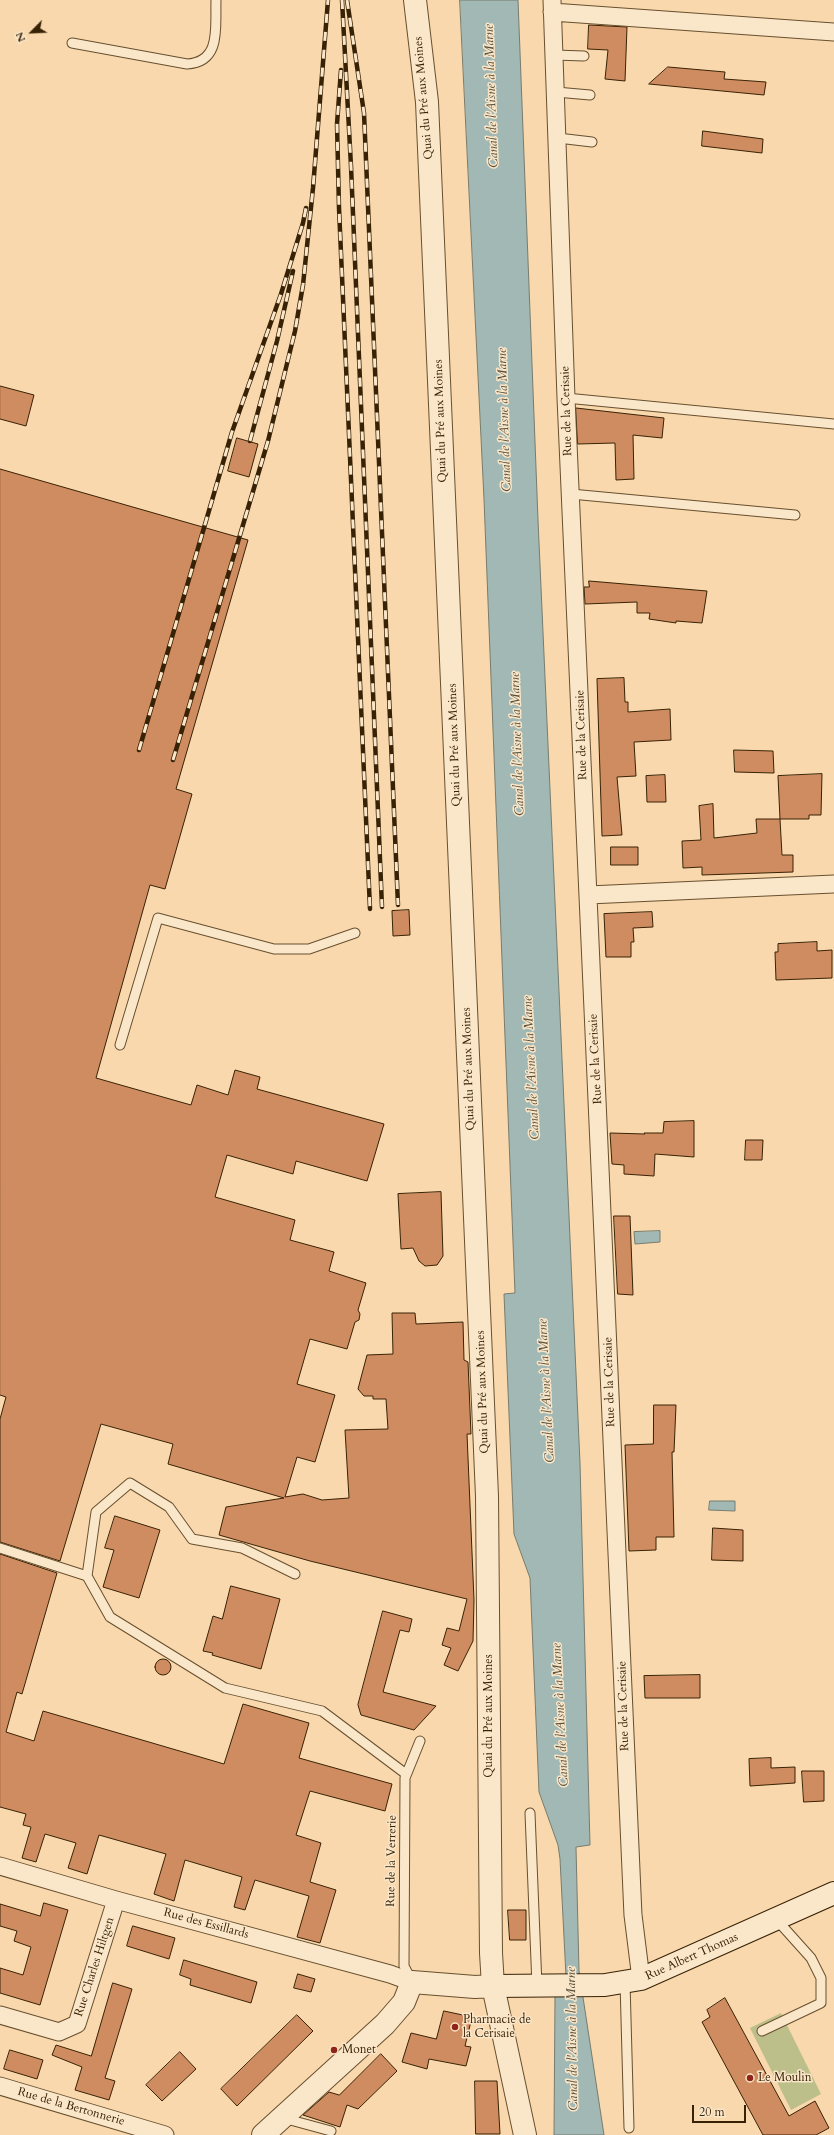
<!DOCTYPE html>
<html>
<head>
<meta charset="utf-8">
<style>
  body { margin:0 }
  #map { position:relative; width:834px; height:2135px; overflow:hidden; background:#f8d8ac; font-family:Cardo,serif }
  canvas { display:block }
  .north { position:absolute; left:12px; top:12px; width:40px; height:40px; -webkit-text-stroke:3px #fae6c9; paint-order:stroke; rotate:246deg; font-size:11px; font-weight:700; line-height:16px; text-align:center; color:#382205 }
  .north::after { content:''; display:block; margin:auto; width:14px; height:18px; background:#382205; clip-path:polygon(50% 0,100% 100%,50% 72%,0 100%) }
  .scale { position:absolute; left:692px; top:2105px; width:54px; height:18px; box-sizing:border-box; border:2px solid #382205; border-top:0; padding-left:5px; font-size:12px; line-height:14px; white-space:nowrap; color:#382205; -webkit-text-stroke:3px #fae6c9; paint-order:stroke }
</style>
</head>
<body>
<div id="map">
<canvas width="834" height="2135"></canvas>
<div class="north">N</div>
<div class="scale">20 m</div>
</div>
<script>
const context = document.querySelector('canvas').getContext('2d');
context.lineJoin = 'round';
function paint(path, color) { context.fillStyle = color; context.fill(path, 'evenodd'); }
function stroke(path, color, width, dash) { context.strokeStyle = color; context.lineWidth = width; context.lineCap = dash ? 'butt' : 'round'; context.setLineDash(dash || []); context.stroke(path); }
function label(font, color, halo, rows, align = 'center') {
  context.font = font + ' Cardo,serif'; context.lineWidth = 3; context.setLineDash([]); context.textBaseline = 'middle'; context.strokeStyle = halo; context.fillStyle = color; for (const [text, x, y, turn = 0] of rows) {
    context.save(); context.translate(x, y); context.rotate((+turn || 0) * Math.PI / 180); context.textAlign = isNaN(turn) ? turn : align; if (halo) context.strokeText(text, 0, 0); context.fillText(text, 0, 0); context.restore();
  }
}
paint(new Path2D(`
  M781,2013L821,2094L791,2110L750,2028Z`), '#bcbf8a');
const water = new Path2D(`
  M460,0H518L538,520L580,1463L590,1845L576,1847L579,1971L604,2135H554L555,1996H567L560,1859L558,1845L539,1792L530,1578L514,1534L504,1294L515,1293L484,499Z
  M660,1231V1242L635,1244L634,1232Z
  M710,1501H735V1511L709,1510Z`);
paint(water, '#a1b8b4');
stroke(water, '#777c6e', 1);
const building = new Path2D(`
  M589,25L627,27L625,81L605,79L608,50L588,49Z
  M668,67L725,72L724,79L766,82L764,95L649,84Z
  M703,131L763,139L762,153L702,146Z
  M0,386L34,395L26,426L0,419Z
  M576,408L664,418L662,438L633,435L634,479L616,480L615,443L578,444Z
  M237,438L258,444L249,477L228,471Z
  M0,469L248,540L176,789L192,794L165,889L150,885L96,1078L191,1105L197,1085L228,1095L235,1070L260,1077L257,1089L384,1124L367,1181L296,1161L293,1174L227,1155L215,1197L295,1220L290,1240L334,1252L329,1271L366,1283L358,1310L360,1314L359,1320L355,1322L347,1349L310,1339L297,1384L335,1395L315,1462L297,1457L285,1497L303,1494L322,1500L349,1498L345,1430L388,1429L386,1399H373V1396H364L358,1389L367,1355L393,1354L392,1313H415L416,1324L463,1322L464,1360L468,1362L471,1434H467L474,1600L473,1641L458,1671L444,1665L451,1648L442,1645L447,1628L459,1631L467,1599L310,1561L219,1535L226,1507L284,1498L168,1464L173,1444L101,1424L60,1561L0,1542V1419L6,1397L0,1395Z
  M589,581L707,591L702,623L676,621V623L649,619L650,613H637V602L585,604L584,587H589Z
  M624,678L625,702H628V712L670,709L671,740L634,742L636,776L617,777L622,835L602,836L597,679Z
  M734,750L773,751L774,773L735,772Z
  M822,774L821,815H809V819H780L778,776Z
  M665,775L666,802H647L646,776Z
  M713,804L714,838L757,833L756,819H780L782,855H793V872L702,875V867L683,868L682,841L701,840L699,806Z
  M611,847H638V865H611Z
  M409,910L410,935L393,936L392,911Z
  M652,912L653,927L633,928L634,942H631V957H606L604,914Z
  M817,942V951L832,950V978L776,980L775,952H778V944Z
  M694,1121V1157L655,1154L654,1176L624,1174V1165L612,1164L610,1133L645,1134L644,1133H663L664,1122Z
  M746,1140H763L762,1160H745Z
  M441,1192L443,1256L437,1265L425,1266L419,1261L413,1248L401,1249L398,1194Z
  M614,1216H630L633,1295L618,1294Z
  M654,1405H676L674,1452H672L674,1537H656V1550L629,1551L625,1445L653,1444Z
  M115,1516L160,1530L139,1598L103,1587L114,1550L105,1548Z
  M713,1528L743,1530V1561L712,1560Z
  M0,1554L57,1573L22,1694L17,1692L6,1732L34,1741L43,1711L224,1764L243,1704L309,1723L299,1758L392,1784L385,1811L310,1791L296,1835L321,1843L310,1882L336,1890L320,1943L297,1937L309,1896L255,1880L245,1910L234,1907L242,1877L185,1860L174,1901L154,1894L166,1854L99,1835L87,1874L68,1868L76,1843L45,1834L36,1862L22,1858L31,1827L23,1825L26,1814L0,1807Z
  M231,1586L280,1599L261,1669L212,1655L213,1653L203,1651L213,1616L222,1619Z
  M383,1611L412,1619L409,1632L400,1630L383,1692L436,1706L414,1730L361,1715L358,1705Z
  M155 1667a8 8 0 1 1 16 0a8 8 0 1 1-16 0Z
  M700,1675V1698H645L644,1676Z
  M771,1758V1768L795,1767V1783L750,1786L749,1759Z
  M802,1771H824V1801L804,1802Z
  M44,1903L68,1910L40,2005L0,1993V1968L23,1975L31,1947L14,1941L17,1931L0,1926V1904L40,1916Z
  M508,1910H526V1940H510Z
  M133,1926L175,1938L169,1959L127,1946Z
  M184,1960L257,1982L251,2003L190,1985L191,1979L180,1975Z
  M298,1974L315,1979L311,1992L294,1988Z
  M113,1983L132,1989L105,2078L115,2081L109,2100L75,2090L82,2067L52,2055L56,2045L91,2056Z
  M725,1998L789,2116L815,2101L829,2128L816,2135H763L702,2022L710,2017L707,2010Z
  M444,2011L472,2017L465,2046L471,2047L466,2066L429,2059L427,2069L402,2062L411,2033L436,2039Z
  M297,2015L313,2031L237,2106L221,2089Z
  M10,2050L43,2060L37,2079L4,2069Z
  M180,2052L196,2069L162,2101L146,2085Z
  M381,2054L397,2071L358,2109L347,2105L340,2127L303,2115L329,2092L339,2095Z
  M475,2081H497L500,2134H476Z`);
paint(building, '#d08c61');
stroke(building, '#382205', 1);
const service = new Path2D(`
  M72,43L187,64C222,62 215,26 216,0
  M554,55L584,56
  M556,92L590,95
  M558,138L592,142
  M566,398L834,424
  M571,494L795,515
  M120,1045L158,918L274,949H309L355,933
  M0,1548L87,1576
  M295,1574L242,1548L192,1539L169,1507L130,1483L96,1512L87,1576L110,1617L225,1688L322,1711L406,1774
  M530,1813L537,1986
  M412,1981L404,1966L405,1778L420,1741
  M625,1982L629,2128
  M762,2031L821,2003V1978L811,1958L776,1919
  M283,2118L331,2131`);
const minor = new Path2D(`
  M552,0L566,398L633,1915L641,1979
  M552,12L834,32
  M588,895L834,884
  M0,1866L116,1900L390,1974L412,1982
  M0,2015L59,2032L77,2024L116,1900
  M0,2086L165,2135`);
const tertiary = new Path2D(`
  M415,0L427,102L487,1496L491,1953L493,1986L525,2135
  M263,2135L385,2024L404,2002L412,1982L475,1987L493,1986`);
const secondary = new Path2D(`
  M493,1986L605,1985L641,1979L834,1893`);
stroke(service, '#68502f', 11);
stroke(minor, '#68502f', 19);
stroke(tertiary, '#68502f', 24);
stroke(secondary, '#382205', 24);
stroke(service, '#fae6c9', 9);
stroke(minor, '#fae6c9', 17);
stroke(tertiary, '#fae6c9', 22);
stroke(secondary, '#fae6c9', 22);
const rail = new Path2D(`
  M342,0L351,166L382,907
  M347,0L364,113L398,905
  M341,70L337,124L339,208L370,909
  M250,441L277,341L293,271
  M139,750L232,432L281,294L303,223L306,208
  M173,760L268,441L295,331L303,285L313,188L328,0`);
stroke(rail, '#382205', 4.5);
stroke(rail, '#fae6c9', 3, [9]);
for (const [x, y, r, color] of [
  [455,2027,4,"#8f2418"],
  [334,2050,4,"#8f2418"],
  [750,2078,4,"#8f2418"]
]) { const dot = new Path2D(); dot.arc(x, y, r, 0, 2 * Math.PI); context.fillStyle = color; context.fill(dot); stroke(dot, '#fae6c9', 1.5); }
label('12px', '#382205', '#fae6c9', [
  ["Quai du Pré aux Moines",424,98,-95],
  ["Rue de la Cerisaie",567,411,-92],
  ["Quai du Pré aux Moines",441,421,-92],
  ["Rue de la Cerisaie",582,735,-92],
  ["Quai du Pré aux Moines",455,745,-92],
  ["Rue de la Cerisaie",596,1059,-93],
  ["Quai du Pré aux Moines",469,1069,-92],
  ["Rue de la Cerisaie",610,1382,-92],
  ["Quai du Pré aux Moines",483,1392,-92],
  ["Rue de la Cerisaie",624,1706,-92],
  ["Quai du Pré aux Moines",489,1716,-90],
  ["Rue de la Verrerie",392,1861,-89],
  ["Rue des Essillards",206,1924,15],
  ["Rue Albert Thomas",692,1957,-24],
  ["Rue Charles Hiltgen",95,1967,-72],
  ["Rue de la Bertonnerie",71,2107,16]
]);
label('12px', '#382205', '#fae6c9', [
  ["Pharmacie de",463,2020],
  ["la Cerisaie",463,2034],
  ["Monet",342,2050],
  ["Le Moulin",758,2078]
], 'left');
label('italic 13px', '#584f3a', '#fae6c9', [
  ["Canal de l'Aisne à la Marne",492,96,-92],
  ["Canal de l'Aisne à la Marne",505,420,-92],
  ["Canal de l'Aisne à la Marne",518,744,-92],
  ["Canal de l'Aisne à la Marne",532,1068,-93],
  ["Canal de l'Aisne à la Marne",547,1391,-93],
  ["Canal de l'Aisne à la Marne",561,1715,-93],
  ["Canal de l'Aisne à la Marne",573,2039,-91]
]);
</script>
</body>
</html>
